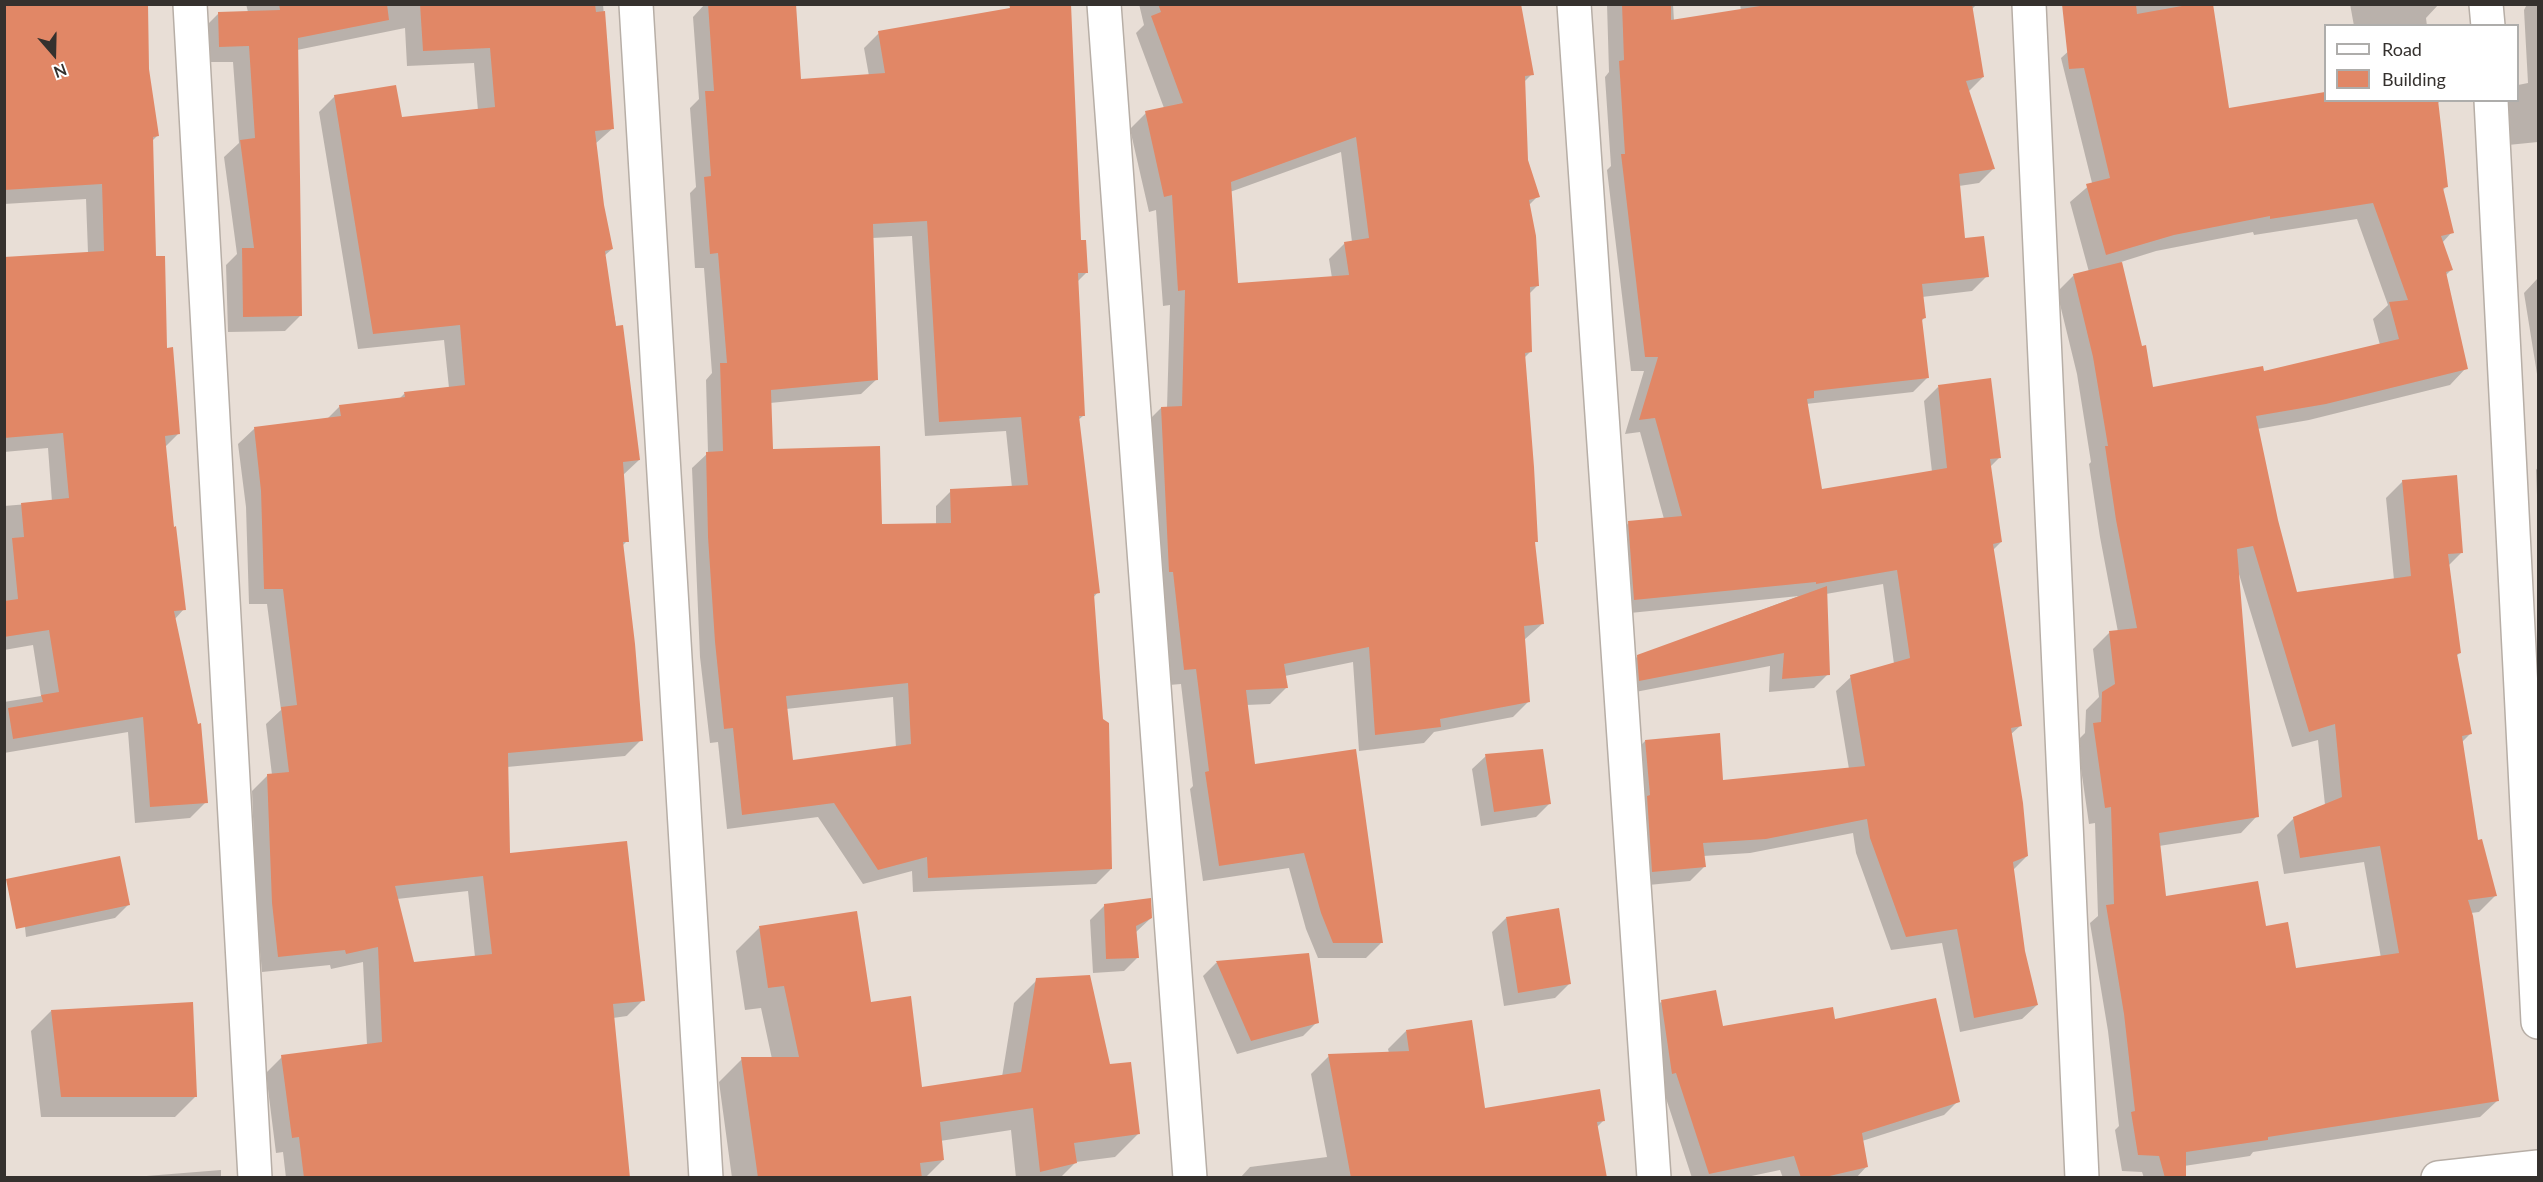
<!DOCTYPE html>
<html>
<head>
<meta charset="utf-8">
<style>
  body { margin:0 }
  #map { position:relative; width:2543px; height:1182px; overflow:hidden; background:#e8ded6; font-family:Lato,sans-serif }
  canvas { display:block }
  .frame { position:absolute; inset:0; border:6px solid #35312e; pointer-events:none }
  .legend { position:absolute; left:2324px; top:24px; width:195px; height:78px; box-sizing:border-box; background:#fff; border:2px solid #aeadab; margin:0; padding:8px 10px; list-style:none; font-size:18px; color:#35312e }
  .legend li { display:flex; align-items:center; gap:12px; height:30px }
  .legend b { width:30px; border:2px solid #aeadab }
  .north { position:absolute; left:24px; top:24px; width:60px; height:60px; -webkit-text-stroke:4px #fff; paint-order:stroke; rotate:160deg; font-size:16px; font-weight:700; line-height:24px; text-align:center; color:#35312e }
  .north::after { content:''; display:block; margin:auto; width:21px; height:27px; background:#35312e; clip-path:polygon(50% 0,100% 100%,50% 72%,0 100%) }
</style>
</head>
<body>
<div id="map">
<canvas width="2543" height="1182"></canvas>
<div class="frame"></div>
<ul class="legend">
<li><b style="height:8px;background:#fff"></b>Road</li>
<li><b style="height:16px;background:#e18766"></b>Building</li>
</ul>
<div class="north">N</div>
</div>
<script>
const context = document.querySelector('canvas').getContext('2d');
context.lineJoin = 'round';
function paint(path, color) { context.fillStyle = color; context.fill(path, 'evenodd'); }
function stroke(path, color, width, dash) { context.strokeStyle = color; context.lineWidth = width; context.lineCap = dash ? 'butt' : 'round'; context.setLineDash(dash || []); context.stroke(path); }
paint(new Path2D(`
  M4,4L147,69L158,135L151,142L155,258L165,350L179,433L164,448L172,528L184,609L174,620L206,802L190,818L135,823L128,732L4,753V702L41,696L33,645L4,650V506L52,502L48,448L4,452V258L88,253L86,199L4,204Z
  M246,4H603L613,128L595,144L603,206L612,249L604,256L639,460L622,476L627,541L622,546L641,740L625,756L507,767L508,855L643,1000L627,1016L613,1018L629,1178H286L283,1152L276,1153L266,1073L282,1057L367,1045L363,962L331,969L330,965L262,972L257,919L252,791L268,775H272L266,724L281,710L267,604H249L246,507L238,444L254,429L326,420L340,406L399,399L404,394L449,388L444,340L358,349L319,112L335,96L401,119L478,111L474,63L407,66L405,28L297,50L301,315L285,331L228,332L226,265L237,254L224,157L239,143L233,62H204L203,29L219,13L248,12ZM468,891L475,957L413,963L397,899Z
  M705,4H794L800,81L869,76L864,48L879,33L1079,242L1087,272L1077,282L1083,416L1078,420L1098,592L1093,598L1111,869L1096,884L913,892L912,871L863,884L818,817L727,829L718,742L710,743L700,657L692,468L708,453L706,380L712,373L704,268H695L690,193L696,187L690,108L699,99L693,17ZM912,236L925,436L1006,431L1012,488L951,491L936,506V525L881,528L771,451L770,403L861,394L877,379L872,238ZM893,697L896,748L792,762L786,709Z
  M1139,4H1519L1532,74L1524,82L1527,161L1538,196L1529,205L1537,286L1529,294L1531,351L1524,358L1536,541L1534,544L1542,624L1524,640L1529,701L1513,717L1434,732L1424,743L1359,751L1353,662L1285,676L1286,688L1270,704L1246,705L1254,766L1382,942L1366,958H1318L1306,929L1289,868L1203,881L1190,789L1193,786L1181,684L1169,685L1145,424L1161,408H1167L1170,305L1163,306L1156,210L1149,212L1130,129L1146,113L1164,108L1136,33L1144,25ZM1341,152L1352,242L1345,243L1329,259L1332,278L1236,285L1230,192Z
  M1607,4H1673L1674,21L1741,11L1740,4H1977L1971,10L1983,77L1968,92L1993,169L1979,183L1959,186L1964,240L1987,276L1972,291L1922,297L1924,318L1921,322L1928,377L1913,392L1806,404L1821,490L1932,472L1924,401L1938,387L2000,457L1990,467L2001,542L1992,551L2020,726L2010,735L2027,856L2013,870L2024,952L2037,1005L2022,1019L1960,1032L1942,943L1891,950L1856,853L1853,833L1750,853L1703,856L1704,867L1690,881L1638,886L1631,756L1645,741L1722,782L1849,769L1836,691L1851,677L1894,664L1883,584L1826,594L1828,674L1814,688L1769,692L1770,666L1625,694L1624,670L1638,656L1799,596L1620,614L1614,537L1629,523L1664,519L1640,432L1625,434L1644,371H1631L1607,170L1611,166L1605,77L1609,72Z
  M2067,4H2211L2228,110L2326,94V100H2440L2437,105L2446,187L2442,191L2452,232L2442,243L2452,269L2446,275L2466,368L2450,385L2309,420L2257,429L2277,520L2296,593L2394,580L2386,498L2403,481L2462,552L2448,566L2460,653L2456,656L2471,733L2462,742L2477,842L2495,896L2479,912L2471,913L2497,1101L2480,1117L2253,1152L2250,1156L2184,1166V1178H2144L2142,1172L2122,1171L2115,1130L2119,1126L2108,1031L2090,923L2098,916L2095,823L2089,824L2077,741L2085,733L2086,710L2099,697L2093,649L2109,633L2118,632L2100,537L2089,464L2091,462L2077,374L2057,292L2074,275L2089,272L2070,202L2092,183L2061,58L2072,48ZM2357,219L2388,305L2373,319L2380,345L2262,373L2151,389L2121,262L2156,251L2253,232L2254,235ZM2238,571L2292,747L2318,740L2325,805L2294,818L2277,835L2284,874L2364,862L2381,958L2295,969L2264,928L2164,898L2159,846L2241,833L2257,816Z
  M2350,4H2439L2426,18L2427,26H2354Z
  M2527,4H2538V142L2508,145L2503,100H2518V85L2528,83L2524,10Z
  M2538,278V374H2537L2524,293Z
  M2538,467V520L2536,470Z
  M2538,652V727L2534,656Z
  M1486,756L1550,803L1536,817L1481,826L1472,769Z
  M21,889L129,904L115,918L26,937Z
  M1104,906L1151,918L1136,932L1138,957L1124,971L1093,973L1090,920Z
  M1506,918L1569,984L1555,998L1504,1006L1492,932Z
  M759,928L870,1004L920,1088L1002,1077L1014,1003L1037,980L1109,1066L1138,1134L1115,1157L1076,1162L1060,1178H1016L1011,1130L940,1141L943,1160L925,1178H732L719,1082L742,1059H772L761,1008L745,1010L736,951Z
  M1308,955L1317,1022L1303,1036L1237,1054L1203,976L1216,963Z
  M1661,1002L1721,1027L1834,1021L1958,1101L1944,1115L1862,1141L1867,1166L1856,1178H1783L1780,1170L1742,1178H1692L1662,1086L1647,1016Z
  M51,1011L195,1097L175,1117H41L31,1031Z
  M1406,1031L1484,1109L1604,1120L1597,1127L1603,1178H1240L1250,1167L1327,1157L1311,1074L1329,1056L1389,1053L1388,1049Z
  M221,1170V1178H134V1177Z`), '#0003');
paint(new Path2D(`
  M4,4H148L149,69L159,136L153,137L156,256H165L167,348L173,347L180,434L165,436L174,527L176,526L186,610L174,611L198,724L201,723L208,803L150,807L143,717L13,739L8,708L43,702L41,695L59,692L49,630L4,637V601L18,599L12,538L24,537L21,503L69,498L63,433L4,438V257L104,251L102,184L4,190Z
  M279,4H387L389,20L298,38L302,316L243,317L242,248H254L240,140L255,138L249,46L219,47L218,12L280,10Z
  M420,4H595L596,12L605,11L614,129L595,131L604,205L613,249L605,251L616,326L623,325L640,460L623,462L629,542H623L635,644L643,741L508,753L510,853L627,841L645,1001L613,1004L630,1178H304L299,1137L292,1138L281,1055L382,1042L378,947L346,954L345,950L278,957L272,903L267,774L289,772L281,707L297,705L283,589H264L261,491L254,427L341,416L339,405L405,397L404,392L465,385L460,325L373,334L334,95L396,85L402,117L495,107L490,48L423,51ZM483,876L492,954L414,962L395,886Z
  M708,4H796L801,79L885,73L878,31L1010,8L1009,4H1071L1081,240H1086L1088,273H1078L1085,416H1079L1100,593L1094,594L1103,719L1109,723L1112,869L928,878L927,857L878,870L834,803L742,815L733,728L724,729L715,642L708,537L706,452L723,451L720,363H727L718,253L710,254L704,177L711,176L705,91H714ZM927,221L939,422L1021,417L1028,485L950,489L951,523L882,524L880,446L773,449L771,390L878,380L873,224ZM908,683L911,744L793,760L786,696Z
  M1158,4H1521L1534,75L1525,76L1528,160L1540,197L1529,200L1536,236L1539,286L1530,287L1532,352L1525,353L1534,467L1538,542H1535L1544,624L1524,626L1530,702L1440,719L1441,727L1375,735L1369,647L1284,664L1288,688L1246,690L1255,764L1356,749L1383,943H1333L1321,913L1304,853L1219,866L1205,772L1209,771L1196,669L1184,670L1173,572H1169L1161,407L1182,406L1185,290L1178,291L1172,195L1164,197L1145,111L1183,103L1151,16L1161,12ZM1356,137L1369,238L1344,242L1349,275L1238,283L1231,182Z
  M1622,4H1671V20L1773,4H1972L1984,77L1966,81L1995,169L1959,174L1965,238L1984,236L1989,277L1922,284L1926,318L1922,319L1929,378L1814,391V398L1807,399L1822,489L1947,468L1938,385L1991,378L2001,458L1990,459L2002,542L1993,544L2022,726L2011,728L2023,803L2028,856L2013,862L2025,951L2038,1005L1974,1018L1957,929L1906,937L1870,838L1867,819L1766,839L1703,843L1706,867L1652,872L1647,796L1650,795L1645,740L1720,733L1723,780L1865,766L1850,675L1910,658L1897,570L1816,584V582L1634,600L1628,521L1682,516L1655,418L1639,420L1658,357H1645L1621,154H1625L1619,61L1624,60Z
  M2062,4H2136L2137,14L2193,4H2213L2229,108L2325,92V100H2438L2448,187L2443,188L2454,233L2441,236L2453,270L2446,272L2468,369L2326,404L2256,416L2278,520L2297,592L2411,576L2402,480L2457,475L2463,553L2448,554L2461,653L2457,654L2472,734L2462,736L2478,840L2482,839L2497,896L2468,900L2473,916L2499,1101L2268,1137V1140L2186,1152V1178H2165L2159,1156L2138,1155L2131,1112L2135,1111L2124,1014L2106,905L2114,904L2111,807L2105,808L2093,723L2101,722L2102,692L2115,684L2109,631L2137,628L2116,520L2105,446H2108L2093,357L2073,274L2122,262L2142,346L2146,345L2153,387L2263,366L2264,371L2399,339L2389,302L2408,300L2373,203L2270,219V216L2174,235L2106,255L2086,184L2110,178L2084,68L2069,69ZM2253,546L2309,732L2335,724L2342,797L2293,817L2300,858L2380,846L2399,953L2296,968L2288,922L2266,926L2258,881L2166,896L2159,833L2259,817L2237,549Z
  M1827,586L1830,675L1782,679L1784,653L1639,681L1637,655Z
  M1543,749L1551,804L1494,812L1485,754Z
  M120,856L130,905L16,929L6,879Z
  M1151,898L1152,918L1136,926L1139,958L1106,959L1104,904Z
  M1559,908L1571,984L1518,993L1506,917Z
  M857,911L871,1002L911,996L922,1087L1021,1072L1036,978L1090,975L1110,1064L1131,1062L1140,1134L1074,1143L1077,1163L1040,1172L1033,1108L940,1122L944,1160L920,1163L922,1178H758L741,1057H799L784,986L768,988L759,926Z
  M1309,953L1319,1023L1251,1041L1216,961Z
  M1716,990L1723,1026L1833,1007L1835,1019L1936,998L1960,1102L1862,1133L1868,1167L1821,1178H1801L1794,1156L1709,1174L1676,1073L1672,1074L1661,1000Z
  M193,1002L197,1097H61L51,1010Z
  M1472,1020L1485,1108L1600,1089L1605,1121L1597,1122L1607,1178H1351L1328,1054L1409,1051L1406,1030Z`), '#e18766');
const minor = new Path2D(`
  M190,4L255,1178
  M636,4L706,1178
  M1104,4L1190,1178
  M1574,4L1654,1178
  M2029,4L2082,1178
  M2486,4L2488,26
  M2491,100L2538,1022
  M2438,1178L2538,1167`);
stroke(minor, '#b7aea6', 36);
stroke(minor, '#fff', 33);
</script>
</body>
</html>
